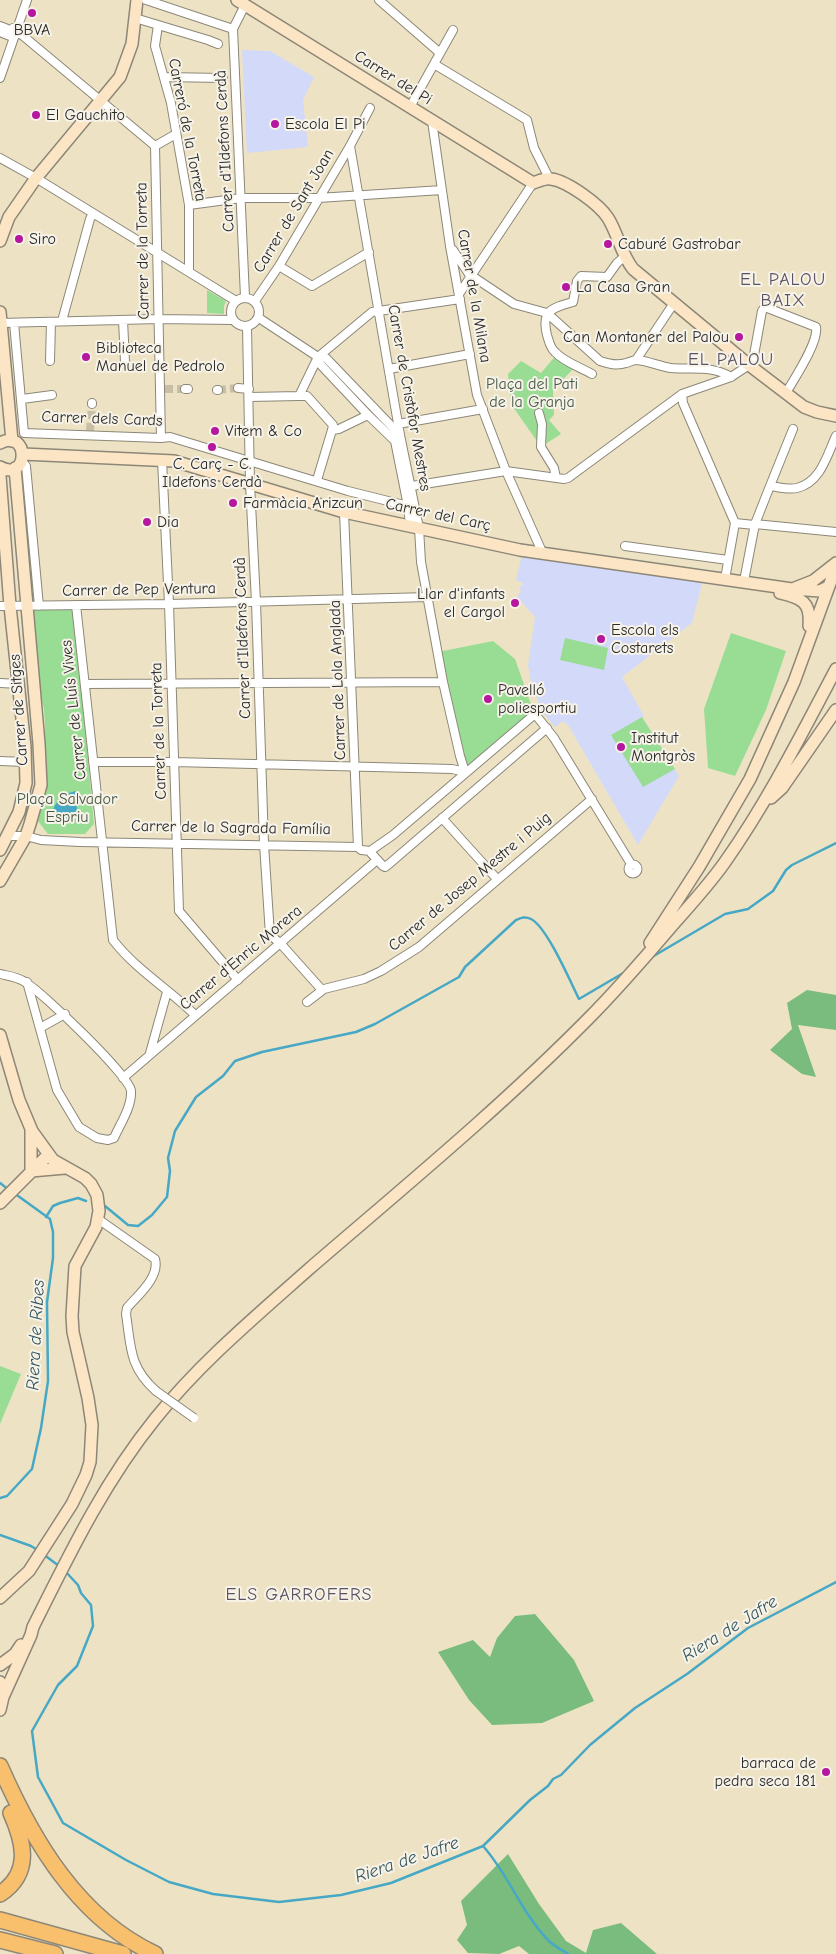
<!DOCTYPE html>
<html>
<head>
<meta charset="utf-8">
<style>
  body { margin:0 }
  canvas { display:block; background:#ede3c4 }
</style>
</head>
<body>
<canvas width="836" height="1954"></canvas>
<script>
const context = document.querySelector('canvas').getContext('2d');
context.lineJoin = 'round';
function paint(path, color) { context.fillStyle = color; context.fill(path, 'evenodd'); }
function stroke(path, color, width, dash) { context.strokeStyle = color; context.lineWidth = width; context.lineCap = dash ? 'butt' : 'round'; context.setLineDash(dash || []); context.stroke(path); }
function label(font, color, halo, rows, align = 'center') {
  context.font = font + ' "Comic Neue",sans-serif'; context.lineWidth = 4; context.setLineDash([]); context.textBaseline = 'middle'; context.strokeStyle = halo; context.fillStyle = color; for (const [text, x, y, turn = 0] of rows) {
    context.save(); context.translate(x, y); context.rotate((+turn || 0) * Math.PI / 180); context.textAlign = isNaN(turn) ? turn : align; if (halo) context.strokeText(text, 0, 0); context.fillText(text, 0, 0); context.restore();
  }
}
paint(new Path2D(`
  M242,50L270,51L314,77L303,100L308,147L247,153Z
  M523,551L704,576L692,623L622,677L644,716L642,717L679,776L638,845L568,725L563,721L555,727L543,713L539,704L531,682L528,665L535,617L517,597L521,591L519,589L523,583L516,580Z`), '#d3d9f9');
paint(new Path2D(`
  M207,290L226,301L224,306V314L207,313Z
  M557,354L575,367L553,390L554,415L549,420L561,434L541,447L511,404L508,374L521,361L541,373Z
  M24,465L37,604H31L19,470Z
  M74,607L94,824L85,834H48L37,820L43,796L45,727L44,709L38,685L31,609Z
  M731,633L786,651L766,710L735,776L708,768L704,709Z
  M565,638L608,648L604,670L560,660Z
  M493,641L515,659L535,716L465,772L438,652Z
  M642,717L675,769L643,787L611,735Z
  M0,1366L21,1374L0,1424Z`), '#99dd95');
paint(new Path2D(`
  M807,990L836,995V1030L798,1025L816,1077L802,1074L770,1050L792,1029L787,1003Z
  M535,1614L574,1660L594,1701L542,1723L492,1725L469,1700L438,1652L473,1640L490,1657L497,1638L515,1616Z
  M508,1854L539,1904L566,1941L586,1953L593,1930L621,1923L657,1954H529L519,1946L499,1954L468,1953L457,1940L467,1925L461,1901Z`), '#7abc7e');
paint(new Path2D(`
  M76,791L77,809L71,820H51C52,805 60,794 76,791Z`), '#47a8c6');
stroke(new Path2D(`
  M652,957L725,914L748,909L773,891L786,870L792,865L836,843
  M0,1183L9,1190
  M105,1206L128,1225L138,1226L152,1215L167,1197L170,1171L168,1158L175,1131L196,1097L223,1076L235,1061L262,1052L356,1032L375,1024L459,977L465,967L516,920C521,918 525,916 531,919C547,927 570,981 579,999L625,972
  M46,1217L53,1206L60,1203L78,1198L86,1201
  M0,1498L7,1496L32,1469L41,1428L48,1381L47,1302L53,1258V1232L50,1219L14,1193
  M0,1535L31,1546L39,1551
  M43,1554L59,1566
  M65,1571L78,1585L81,1593L91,1605L93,1626L77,1666L58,1685L32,1731L38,1777L63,1823L126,1860L169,1882L213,1894L279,1902L341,1895L391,1883L483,1846L530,1800L548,1786L553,1779L561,1775L590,1745L635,1708L687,1674L748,1628L836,1582
  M483,1846C509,1875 522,1914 549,1941C554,1946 562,1950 568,1954`), '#47a8c6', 2.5);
stroke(new Path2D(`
  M165,389H185
  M218,390L238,388
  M90,431L92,404`), '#c6bea5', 8, [8, 4]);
const street = new Path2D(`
  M146,0L233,29
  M379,0L440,53
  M245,5L233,29L245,297
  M135,18L208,40L218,44
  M158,25L155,46L171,103L189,205V271
  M0,26L22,35L155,146
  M0,32L10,36L13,28
  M434,64L527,120L534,148L549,178
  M164,77L223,78
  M0,78L27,0
  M410,107L453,30
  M432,121L450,246L477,395L506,471L543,554
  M155,146L161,438
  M155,146L176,134
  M350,146L400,435L419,528L421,562L443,682L460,756L465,772
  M0,158L36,178L236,301
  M189,205L241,198H318L442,190
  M453,250L469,274L514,304L547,313L600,361C609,364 617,366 626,363C630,362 633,360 637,360C648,361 659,366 671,368C692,370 712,365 731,377
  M279,266L312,286L369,252
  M459,294L533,183
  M231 312a14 14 0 1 1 28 0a14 14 0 1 1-28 0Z
  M255,301L279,266L350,146L370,108
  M259,318L318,357L326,358L400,435
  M123,320L125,362
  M62,321L90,219L93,213
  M0,323L159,319L233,320
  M14,323L24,433L161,438L170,437L348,491L408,506
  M247,326L250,484L256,602L264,844L270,935L280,943L322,990
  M318,357L320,364L368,415L395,441L408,506L410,525
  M636,360L674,303
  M50,361L51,322
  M389,369L470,354
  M592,374C580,367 564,362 555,352C550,348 549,341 547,335C541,311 551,308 573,302L577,281L581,276L607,277L617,263L624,257
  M238,388L249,389
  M185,389H188
  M217,390H218
  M682,394L683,403L735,523
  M299,396H307L333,425L332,430
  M249,397L299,396L318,357L372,312L460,299
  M22,399L52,395
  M92,404V403
  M539,413L542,424L541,447L554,468L556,478
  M398,424L483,409
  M162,460L169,604L179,911L238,980
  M22,461L26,466L39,606
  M317,480L332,430L339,429L368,415
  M412,486L506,471L564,479L568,478L682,394L731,377L749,365L754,355L762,311L765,307L816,327C819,342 794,379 786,393
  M770,486L793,429
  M344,512L358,847
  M735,523L754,525
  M755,524L836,532
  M625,546L728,560
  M725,579L735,523
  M744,581L755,524L770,486C778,487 789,490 797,488C821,482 827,455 836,436
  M76,605L113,940C136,970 169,989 195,1015
  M0,606L169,604L428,597
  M0,683L19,684
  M85,684L443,682
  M547,728L389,864L385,867L383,866L371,853L373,849L393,835L535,714L554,738L631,864
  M0,761L25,762
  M93,762H174L452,769L465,772
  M442,818L497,879
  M8,836H26L41,840L80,842L358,847L361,850L371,851
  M628.5 869a4.5 4.5 0 1 1 9 0a4.5 4.5 0 1 1-9 0Z
  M0,974C9,976 18,977 25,982C42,992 130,1076 131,1091C132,1107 120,1124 114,1138L108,1140L97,1138L79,1127L57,1090L27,982
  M307,1002L324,989L364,979L381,971L419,947L592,799
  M40,1028L65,1014
  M150,1053L167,992
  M123,1078L377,860
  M98,1219L155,1259C160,1277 138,1295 127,1308L126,1314C131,1347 129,1367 156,1391`);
const secondary = new Path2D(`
  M237,0L533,183C539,181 545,178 551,179C567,181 599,204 608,218C618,234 621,254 633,269L749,365L804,407L817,412L836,416
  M0,241L9,217L36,178L120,77L132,44L137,0
  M0,312L12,441
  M0,443C30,428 29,483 0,467
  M23,454L174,461L344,512L520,550L792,589L820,591L828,587
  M0,476L10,606L25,747L26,783L19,812L0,850
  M795,588L813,581L836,563
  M780,593C802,598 811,602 809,626
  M771,798L782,788L836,710
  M0,881L26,836L30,824L41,785L39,744L15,468
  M650,943L699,867L750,779L794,682L836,567
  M0,1035L19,1100L32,1131L53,1160L85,1178L91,1184L97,1195L99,1211L96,1227L75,1266L72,1316L73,1332L88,1398L92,1425L90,1462L86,1475L72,1504L29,1571L0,1598
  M31,1131V1171
  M31,1171L65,1168
  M0,1203L48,1155
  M0,1665L15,1654L21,1645
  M0,1682L3,1697L0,1710
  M3,1697L31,1635L33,1627C69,1555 104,1482 155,1419C200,1363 255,1317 309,1269C403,1188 500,1108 588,1019C619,988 648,954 677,920C694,901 711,882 725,862C768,801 801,735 836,669`);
const highway = new Path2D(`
  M0,1766C33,1841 78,1918 155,1954
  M0,1894C32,1873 24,1842 11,1813
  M0,1920L123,1954
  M0,1940L55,1954`);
stroke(street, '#8c8778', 10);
stroke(secondary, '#8c8778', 14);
stroke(highway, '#8c8778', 18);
stroke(street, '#fff', 8);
stroke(secondary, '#fce5c4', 11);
stroke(highway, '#f8bf6c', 15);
const streetBridge = new Path2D(`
  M156,1391L194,1418`);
stroke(streetBridge, '#8c8778', 10, []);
stroke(streetBridge, '#fff', 8);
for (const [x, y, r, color] of [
  [32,13,5,"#b5179e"],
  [36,115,5,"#b5179e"],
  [275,124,5,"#b5179e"],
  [19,239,5,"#b5179e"],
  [608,244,5,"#b5179e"],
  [566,287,5,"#b5179e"],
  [739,337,5,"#b5179e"],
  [86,357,5,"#b5179e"],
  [215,431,5,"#b5179e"],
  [212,447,5,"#b5179e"],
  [233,503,5,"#b5179e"],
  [147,522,5,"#b5179e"],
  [515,603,5,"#b5179e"],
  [601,639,5,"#b5179e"],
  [488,699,5,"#b5179e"],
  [621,747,5,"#b5179e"],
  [826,1772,5,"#b5179e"]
]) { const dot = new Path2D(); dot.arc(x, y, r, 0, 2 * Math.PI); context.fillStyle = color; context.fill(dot); stroke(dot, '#f7f3e8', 2); }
label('16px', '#2b2b2b', '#f7f3e8', [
  ["BBVA",32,30,"center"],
  ["El Gauchito",46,115],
  ["Escola El Pi",285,124],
  ["Siro",29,239],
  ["Caburé Gastrobar",618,244],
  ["La Casa Gran",576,287],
  ["Can Montaner del Palou",729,337,"right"],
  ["Biblioteca",96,348],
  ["Manuel de Pedrolo",96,366],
  ["Vitem & Co",225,431],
  ["C. Carç - C.",212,464,"center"],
  ["Ildefons Cerdà",212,482,"center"],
  ["Farmàcia Arizcun",243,503],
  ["Dia",157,522],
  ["Llar d'infants",505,594,"right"],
  ["el Cargol",505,612,"right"],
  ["Escola els",611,630],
  ["Costarets",611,648],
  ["Pavelló",498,690],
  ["poliesportiu",498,708],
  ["Institut",631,738],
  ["Montgròs",631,756],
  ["barraca de",816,1763,"right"],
  ["pedra seca 181",816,1781,"right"]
], 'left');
label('16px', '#2b2b2b', '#f7f3e8', [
  ["Carrer del Pi",393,78,32],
  ["Carreró de la Torreta",187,130,79],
  ["Carrer d'Ildefons Cerdà",225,151,-93],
  ["Carrer de Sant Joan",294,211,-59],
  ["Carrer de la Torreta",143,251,-91],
  ["Carrer de la Milana",474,296,80],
  ["Carrer de Cristòfor Mestres",409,398,80],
  ["Carrer dels Cards",102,419,2],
  ["Carrer del Carç",438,515,12],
  ["Carrer de Pep Ventura",139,590,-1],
  ["Carrer d'Ildefons Cerdà",243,638,-92],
  ["Carrer de Lola Anglada",338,680,-92],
  ["Carrer de Sitges",19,710,-94],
  ["Carrer de Lluís Vives",74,710,-96],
  ["Carrer de la Torreta",159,731,-92],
  ["Carrer de la Sagrada Família",231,828,1],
  ["Carrer de Josep Mestre i Puig",470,882,-40],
  ["Carrer d'Enric Morera",241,958,-40]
]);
label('16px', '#465846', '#f7f3e8', [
  ["Plaça del Pati",532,384],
  ["de la Granja",532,402],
  ["Plaça Salvador",67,799],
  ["Espriu",67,817]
]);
context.letterSpacing = '1px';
label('18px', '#5b5263', '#f7f3e8', [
  ["EL PALOU",783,280],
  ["BAIX",783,301],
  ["EL PALOU",731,360],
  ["ELS GARROFERS",299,1595]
]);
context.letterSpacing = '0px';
label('italic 18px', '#355761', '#f7f3e8', [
  ["Riera de Ribes",36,1335,-87],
  ["Riera de Jafre",730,1629,-32],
  ["Riera de Jafre",407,1860,-19]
]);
</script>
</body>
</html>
